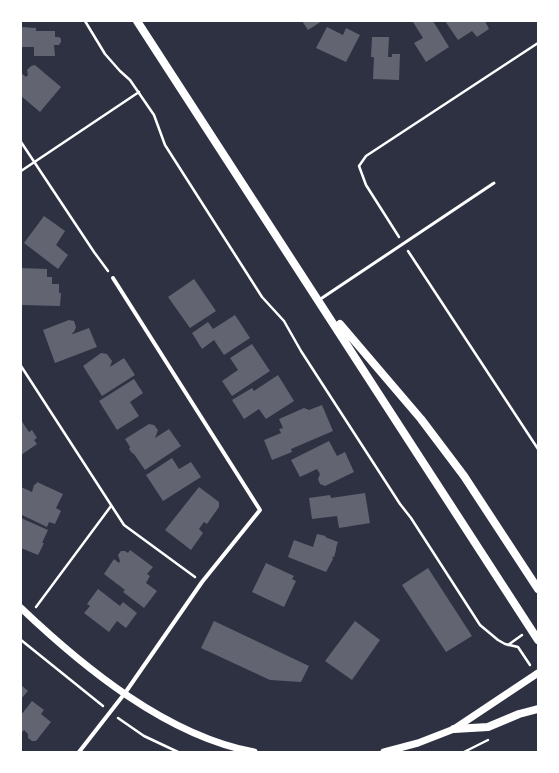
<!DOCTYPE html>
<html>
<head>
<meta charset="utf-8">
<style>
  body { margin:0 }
  #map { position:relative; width:559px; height:773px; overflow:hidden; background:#2d3142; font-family:Overpass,sans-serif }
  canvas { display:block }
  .frame { position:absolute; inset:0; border:22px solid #fff; pointer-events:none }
</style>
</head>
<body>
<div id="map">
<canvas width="559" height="773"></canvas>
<div class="frame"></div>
</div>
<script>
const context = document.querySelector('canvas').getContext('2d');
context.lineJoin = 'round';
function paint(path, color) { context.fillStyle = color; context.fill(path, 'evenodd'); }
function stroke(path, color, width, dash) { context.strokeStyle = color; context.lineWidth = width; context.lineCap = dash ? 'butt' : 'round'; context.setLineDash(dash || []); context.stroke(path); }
paint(new Path2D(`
  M302,21H322L308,30Z
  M415,21H433L449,47L426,62L414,43L423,38L413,22Z
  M445,21H485L489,29L477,37L472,31L458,40Z
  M21,27L36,28V31H55V37H59L61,39V42L59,45H54L55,56H34V47H21Z
  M327,27L343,35L346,28L360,35L346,62L316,48Z
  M372,37H389L388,57H392V54H400L399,80L373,79L374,57H371Z
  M35,65L61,87L40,112L21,96V73L26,77L28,75L27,70L31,66Z
  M44,216L65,231L56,245L68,255L58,269L24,243Z
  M21,268L47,269V277H52V284H59V293H61L60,306L21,305Z
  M194,279L216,311L190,328L168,297Z
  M235,315L250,338L224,355L214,340L202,349L192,333L208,322L213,329Z
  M69,320L74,321L76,327L74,332L72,333L73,334L89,328L97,347L55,363L43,330Z
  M252,344L270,371L232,396L222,381L238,370L230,358Z
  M101,353L107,354L112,361L110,367L124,358L135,375L102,396L83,366Z
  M278,375L294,401L266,419L259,409L244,419L232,400L252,388L254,391Z
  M134,379L143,393L130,402L139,416L117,430L99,401Z
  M322,405L333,431L291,449L292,452L272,460L264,440L281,433L279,429L283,428L279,419L304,408L309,410Z
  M21,420L29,432L32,430L37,438L34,440L37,444L21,455Z
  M149,424L154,425L158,430L155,438L169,429L181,446L145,470L134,454L132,453L129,449L130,447L125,439Z
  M329,441L337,456L345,452L354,472L325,486L320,484L318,479L320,474L317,469L300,477L291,460Z
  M172,458L179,469L191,462L201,477L163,501L146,475Z
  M37,482L63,494L56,508L61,511L55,524L49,522L47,527L22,515L21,487L32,492L34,485L36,484Z
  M199,487L219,502V507L207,524L204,522L199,529L203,533L191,550L165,530Z
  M365,493L370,523L339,528L337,516L312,519L309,498L330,495L331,498Z
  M21,518L48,530L42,543H44L38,555L21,548Z
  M317,534L326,536L325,537L338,542L336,548V550L334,557H332L333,559L326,572L288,557L294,540L313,547Z
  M130,550L153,567L147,574L150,576L146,583L157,591L144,608L123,592L125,590L104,574L114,559L119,563L120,561L118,555L121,551H125L128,553Z
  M266,563L294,576L292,579L296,581L284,607L252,592Z
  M428,568L472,636L446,652L402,585Z
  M98,589L120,606L123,602L137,613L126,628L117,621L109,632L84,613L90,606L87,604Z
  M214,621L309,666L301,682L270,680L201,648Z
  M355,621L380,640L352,680L325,661Z
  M21,685L28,691L21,699Z
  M32,701L44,710L41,714L51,722L36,741H32L28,738V734L24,730L21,733V715Z`), '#626471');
stroke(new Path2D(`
  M85,21L105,54L120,71L130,80L154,115L165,145L262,297L284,321L301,351L400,504L411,518L480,625L498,640L505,644L518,647L530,665
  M21,142L94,252L108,271
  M21,171L139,92
  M399,237L366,185L359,166L366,156L538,43
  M408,251L538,449
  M21,366L124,525L195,577
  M36,607L111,506
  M21,640L103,706
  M508,645L522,635
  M118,718L144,736L178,752
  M464,752L488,740`), '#fff', 2.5);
stroke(new Path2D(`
  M319,300L494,183`), '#fff', 3);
stroke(new Path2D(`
  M79,752L125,693L202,582L260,510L113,278`), '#fff', 4);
stroke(new Path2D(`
  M21,608C83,667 167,736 254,752
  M384,752L418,743L454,729L538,673`), '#fff', 7);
stroke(new Path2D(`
  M137,21L538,640
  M340,324L421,419L464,476L538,589
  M454,729L488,727L519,714L538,709`), '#fff', 8);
</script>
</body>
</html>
